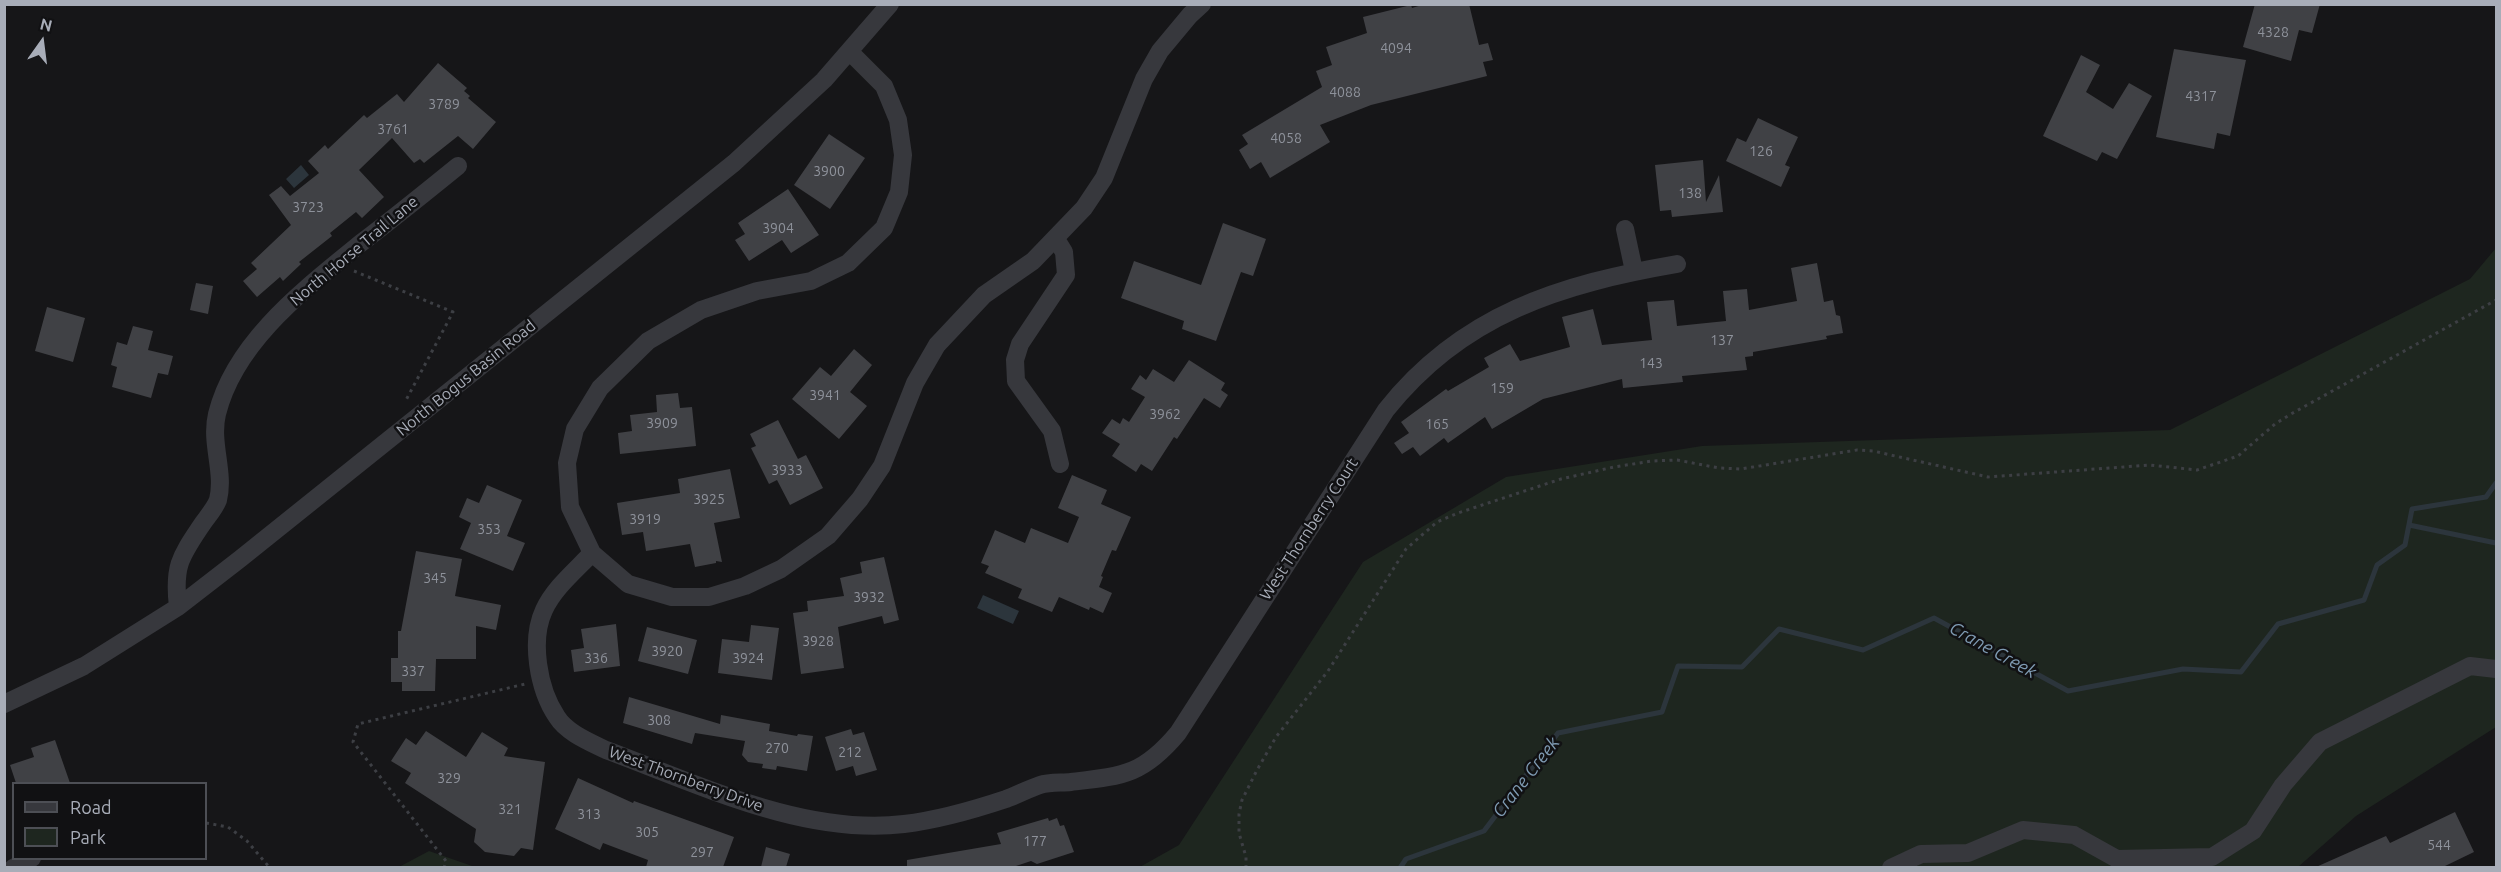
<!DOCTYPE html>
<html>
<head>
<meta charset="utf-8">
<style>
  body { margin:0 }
  #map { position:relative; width:2501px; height:872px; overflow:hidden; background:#161618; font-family:Ubuntu,sans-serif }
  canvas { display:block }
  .frame { position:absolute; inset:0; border:6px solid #a8adb8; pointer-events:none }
  .legend { position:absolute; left:12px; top:782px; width:195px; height:78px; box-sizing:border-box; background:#111113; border:2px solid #4d4f55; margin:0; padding:8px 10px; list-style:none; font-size:18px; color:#a8adb8 }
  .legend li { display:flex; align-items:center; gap:12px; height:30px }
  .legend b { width:30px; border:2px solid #4d4f55 }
  .north { position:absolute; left:12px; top:12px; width:60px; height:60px; -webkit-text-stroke:4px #111113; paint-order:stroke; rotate:14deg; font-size:16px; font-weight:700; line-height:24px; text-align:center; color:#a8adb8 }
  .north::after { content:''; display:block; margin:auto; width:21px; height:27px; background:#a8adb8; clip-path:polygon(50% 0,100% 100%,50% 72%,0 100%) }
</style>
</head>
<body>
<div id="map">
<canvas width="2501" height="872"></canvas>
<div class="frame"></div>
<ul class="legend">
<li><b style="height:8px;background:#37383d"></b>Road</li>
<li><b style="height:16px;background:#1e261f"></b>Park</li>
</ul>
<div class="north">N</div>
</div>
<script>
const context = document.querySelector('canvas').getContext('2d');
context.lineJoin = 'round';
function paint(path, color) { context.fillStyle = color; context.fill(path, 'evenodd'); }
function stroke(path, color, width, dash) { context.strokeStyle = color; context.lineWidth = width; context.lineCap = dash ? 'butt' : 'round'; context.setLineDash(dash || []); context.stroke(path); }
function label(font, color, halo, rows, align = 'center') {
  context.font = font + ' Ubuntu,sans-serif'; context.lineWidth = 5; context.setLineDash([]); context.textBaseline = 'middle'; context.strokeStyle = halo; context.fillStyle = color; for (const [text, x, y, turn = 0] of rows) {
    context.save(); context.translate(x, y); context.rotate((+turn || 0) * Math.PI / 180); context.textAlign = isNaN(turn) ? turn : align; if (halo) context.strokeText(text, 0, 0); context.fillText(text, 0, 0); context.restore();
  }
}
paint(new Path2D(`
  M2496,248V727L2356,816L2298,867L1138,868L1179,845L1363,562L1506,477L1702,446L2170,430L2470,279Z
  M429,851L475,867H399Z`), '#1e261f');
paint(new Path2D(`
  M301,165L309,175L294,188L286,179Z
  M983,595L1019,611L1013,624L977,608Z`), '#2c353c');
stroke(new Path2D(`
  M2409,525L2496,543
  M1400,868L1406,859L1484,831L1558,733L1662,712L1678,666L1742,667L1779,629L1863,650L1934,618L2068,691L2183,669L2241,672L2278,624L2364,600L2377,565L2405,545L2412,509L2486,497L2496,483`), '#2c353c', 5);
paint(new Path2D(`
  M1425,4H1469L1479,45L1488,43L1493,60L1483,62L1487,76L1371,105L1320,125L1330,142L1270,178L1261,162L1250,169L1239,150L1248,144L1242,135L1322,87L1316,71L1332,65L1326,47L1367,33L1363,17L1411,5L1412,8Z
  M2255,4H2320L2312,33L2299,30L2291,61L2243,47Z
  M2174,49L2246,60L2230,136L2217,133L2214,149L2156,137Z
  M2081,55L2100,65L2086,92L2113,109L2129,83L2152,96L2117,159L2102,152L2097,161L2043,136Z
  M438,63L467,88L464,91L470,96L468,98L496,122L473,149L458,136L424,163L420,159L414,163L392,138L359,170L384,197L362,218L356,212L330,233L332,236L299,262L301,264L283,281L280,277L257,297L243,281L257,269L251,263L291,225L269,195L281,186L290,196L319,173L308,161L325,145L328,149L364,115L367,118L397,94L404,102Z
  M1758,118L1798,137L1785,165L1790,167L1781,187L1726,161L1737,138L1746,142Z
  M829,134L865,158L830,209L794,185Z
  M1703,160L1706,202L1719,175L1723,212L1672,217L1671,210L1660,211L1655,165Z
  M788,189L819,235L791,253L782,240L749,261L735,240L745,234L738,223Z
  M1223,223L1266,239L1253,276L1241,272L1216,341L1182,329L1184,321L1121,298L1134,261L1201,285Z
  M1817,263L1824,302L1833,300L1836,315L1840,316L1843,333L1826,336L1827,339L1753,352V356L1745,357L1747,370L1682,376L1683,382L1623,388L1622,379L1543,399L1492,429L1485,417L1448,443L1444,438L1420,456L1413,447L1402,454L1394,443L1409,433L1401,422L1446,389L1448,391L1489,367L1484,358L1510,344L1520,361L1570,347L1562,317L1593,309L1602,345L1652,340L1647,302L1674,300L1677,326L1726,321L1723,291L1747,289L1749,310L1797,301L1791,268Z
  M196,283L213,286L208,314L190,310Z
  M47,307L85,318L73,362L35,351Z
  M133,326L153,331L148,350L173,356L168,375L158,373L151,398L112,387L117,367L111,365L117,342L127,345Z
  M854,349L872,365L850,392L867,406L839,439L792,399L820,367L831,376Z
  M1189,360L1225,383L1221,390L1228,395L1220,408L1204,398L1177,439L1174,437L1152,471L1141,464L1136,472L1112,456L1120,444L1102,433L1112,419L1120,424L1123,418L1129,422L1145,397L1131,389L1140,375L1146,380L1153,369L1174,382Z
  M678,393L680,408L692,407L696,446L620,454L618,433L632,431L630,415L657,412L656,395Z
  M778,420L798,459L806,455L823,488L790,505L777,480L769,484L751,448L756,446L750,434Z
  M730,469L740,518L714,523L722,562L716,561V563L695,567L690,544L646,551L643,532L622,535L617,503L680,493L678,479Z
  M1072,475L1107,490L1101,504L1131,517L1116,551L1112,550L1101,576L1103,577L1099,587L1112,593L1103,613L1090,607L1089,610L1059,597L1052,612L1018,598L1022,589L985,573L989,566L981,563L995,530L1025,543L1031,528L1068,543L1079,517L1058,508Z
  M487,485L522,500L507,536L525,543L513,571L460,549L471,523L459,517L467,498L479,503Z
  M416,551L462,559L455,596L501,605L496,630L476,626V659H436L435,691H402V682H391V658H398V631H401Z
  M884,557L899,620L884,624L882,616L838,627L844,668L801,674L793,613L808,611L807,601L844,596L840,578L862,573L860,562Z
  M616,624L620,666L574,672L571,650L584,648L581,629Z
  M751,625L779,628L772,680L718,673L722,639L749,642Z
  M647,627L697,640L688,674L638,661Z
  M629,697L720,724L721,715L770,724L769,731L797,736L798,734L813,736L807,771L777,766L776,770L762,768L763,764L748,762L742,755L745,741L695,733L692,744L623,723Z
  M851,729L853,735L864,732L877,770L856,776L853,766L836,771L825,737Z
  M426,731L466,757L482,732L508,748L504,756L545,762L533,850L521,848L514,856L485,852L474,842L476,829L405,783L411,773L391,761L406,738L416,745Z
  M55,740L70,783H16L10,765L34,757L31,748Z
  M578,778L633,803L634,801L734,837L723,867H646L648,860L603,843L600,850L555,829Z
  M2455,812L2474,852L2443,867H2316L2386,836L2390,843Z
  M1048,818L1049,821L1057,818L1060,826L1064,825L1074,852L1037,864L1031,861L1013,867H907V860L1001,844L997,833Z
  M766,847L790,854L786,867H761Z`), '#404145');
stroke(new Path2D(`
  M354,271L453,312L405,402
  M206,823L228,827L247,841L270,868
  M444,868L446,861L353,742L358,724L525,684
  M1246,868V857L1239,833V814L1242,800L1257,770L1276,737L1328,671L1406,549L1437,522L1458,513L1561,479L1614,467L1652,461L1677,460L1719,468L1741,469L1857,450L1873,451L1988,477L2150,465L2197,470L2238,456L2275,424L2291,414L2496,300`), '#3d3f44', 3, [3, 4.5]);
stroke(new Path2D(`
  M850,52L884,86L898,120L903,155L899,192L884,228L848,263L811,281L757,291L701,310L648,341L600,388L575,429L567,463L570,507L592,553L628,584L672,597H709L745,586L781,569L828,536L860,499L882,466L915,383L937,345L984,295L1033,261L1084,208L1104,178L1144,79L1160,51L1190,15L1202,4
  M1625,229L1634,271
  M1056,239L1064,252L1066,275L1020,344L1015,360L1016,381L1052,431L1060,464
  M592,553C576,570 554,588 544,610C530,640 538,689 557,717C567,733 590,742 606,750C698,784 804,836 904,824C938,820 973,810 1006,799C1017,795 1028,789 1040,785C1049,782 1061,783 1071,782C1123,776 1143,775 1178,733L1386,410C1462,314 1561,284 1677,264
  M178,607C173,565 181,556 203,523C208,516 215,508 218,500C225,472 210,443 217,414C235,341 306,288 361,243C394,218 426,192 458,166
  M4,704L84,666L178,607L240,559L734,163L824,80L890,4
  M13,868L32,858
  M1891,868L1921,854L1968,853L2023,830L2074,835L2117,859L2212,857L2253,831L2283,785L2320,742L2470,666L2496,669`), '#37383d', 18);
label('14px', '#8e929b', null, [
  ["4328",2273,32],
  ["4094",1396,48],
  ["4088",1345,92],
  ["4317",2201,96],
  ["3789",444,104],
  ["3761",393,129],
  ["4058",1286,138],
  ["126",1761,151],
  ["3900",829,171],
  ["138",1690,193],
  ["3723",308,207],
  ["3904",778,228],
  ["137",1722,340],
  ["143",1651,363],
  ["159",1502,388],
  ["3941",825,395],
  ["3962",1165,414],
  ["3909",662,423],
  ["165",1437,424],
  ["3933",787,470],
  ["3925",709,499],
  ["3919",645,519],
  ["353",489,529],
  ["345",435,578],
  ["3932",869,597],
  ["3928",818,641],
  ["3920",667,651],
  ["336",596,658],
  ["3924",748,658],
  ["337",413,671],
  ["308",659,720],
  ["270",777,748],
  ["212",850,752],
  ["329",449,778],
  ["321",510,809],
  ["313",589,814],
  ["305",647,832],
  ["177",1035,841],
  ["544",2439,845],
  ["297",702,852]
]);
label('16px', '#a8adb8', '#111113', [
  ["North Horse Trail Lane",354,251,-40],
  ["North Bogus Basin Road",466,378,-39],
  ["West Thornberry Court",1309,529,-57],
  ["West Thornberry Drive",686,779,20]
]);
label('italic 18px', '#7f9bb3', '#111113', [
  ["Crane Creek",1993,650,29],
  ["Crane Creek",1526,777,-52]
]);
</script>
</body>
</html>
